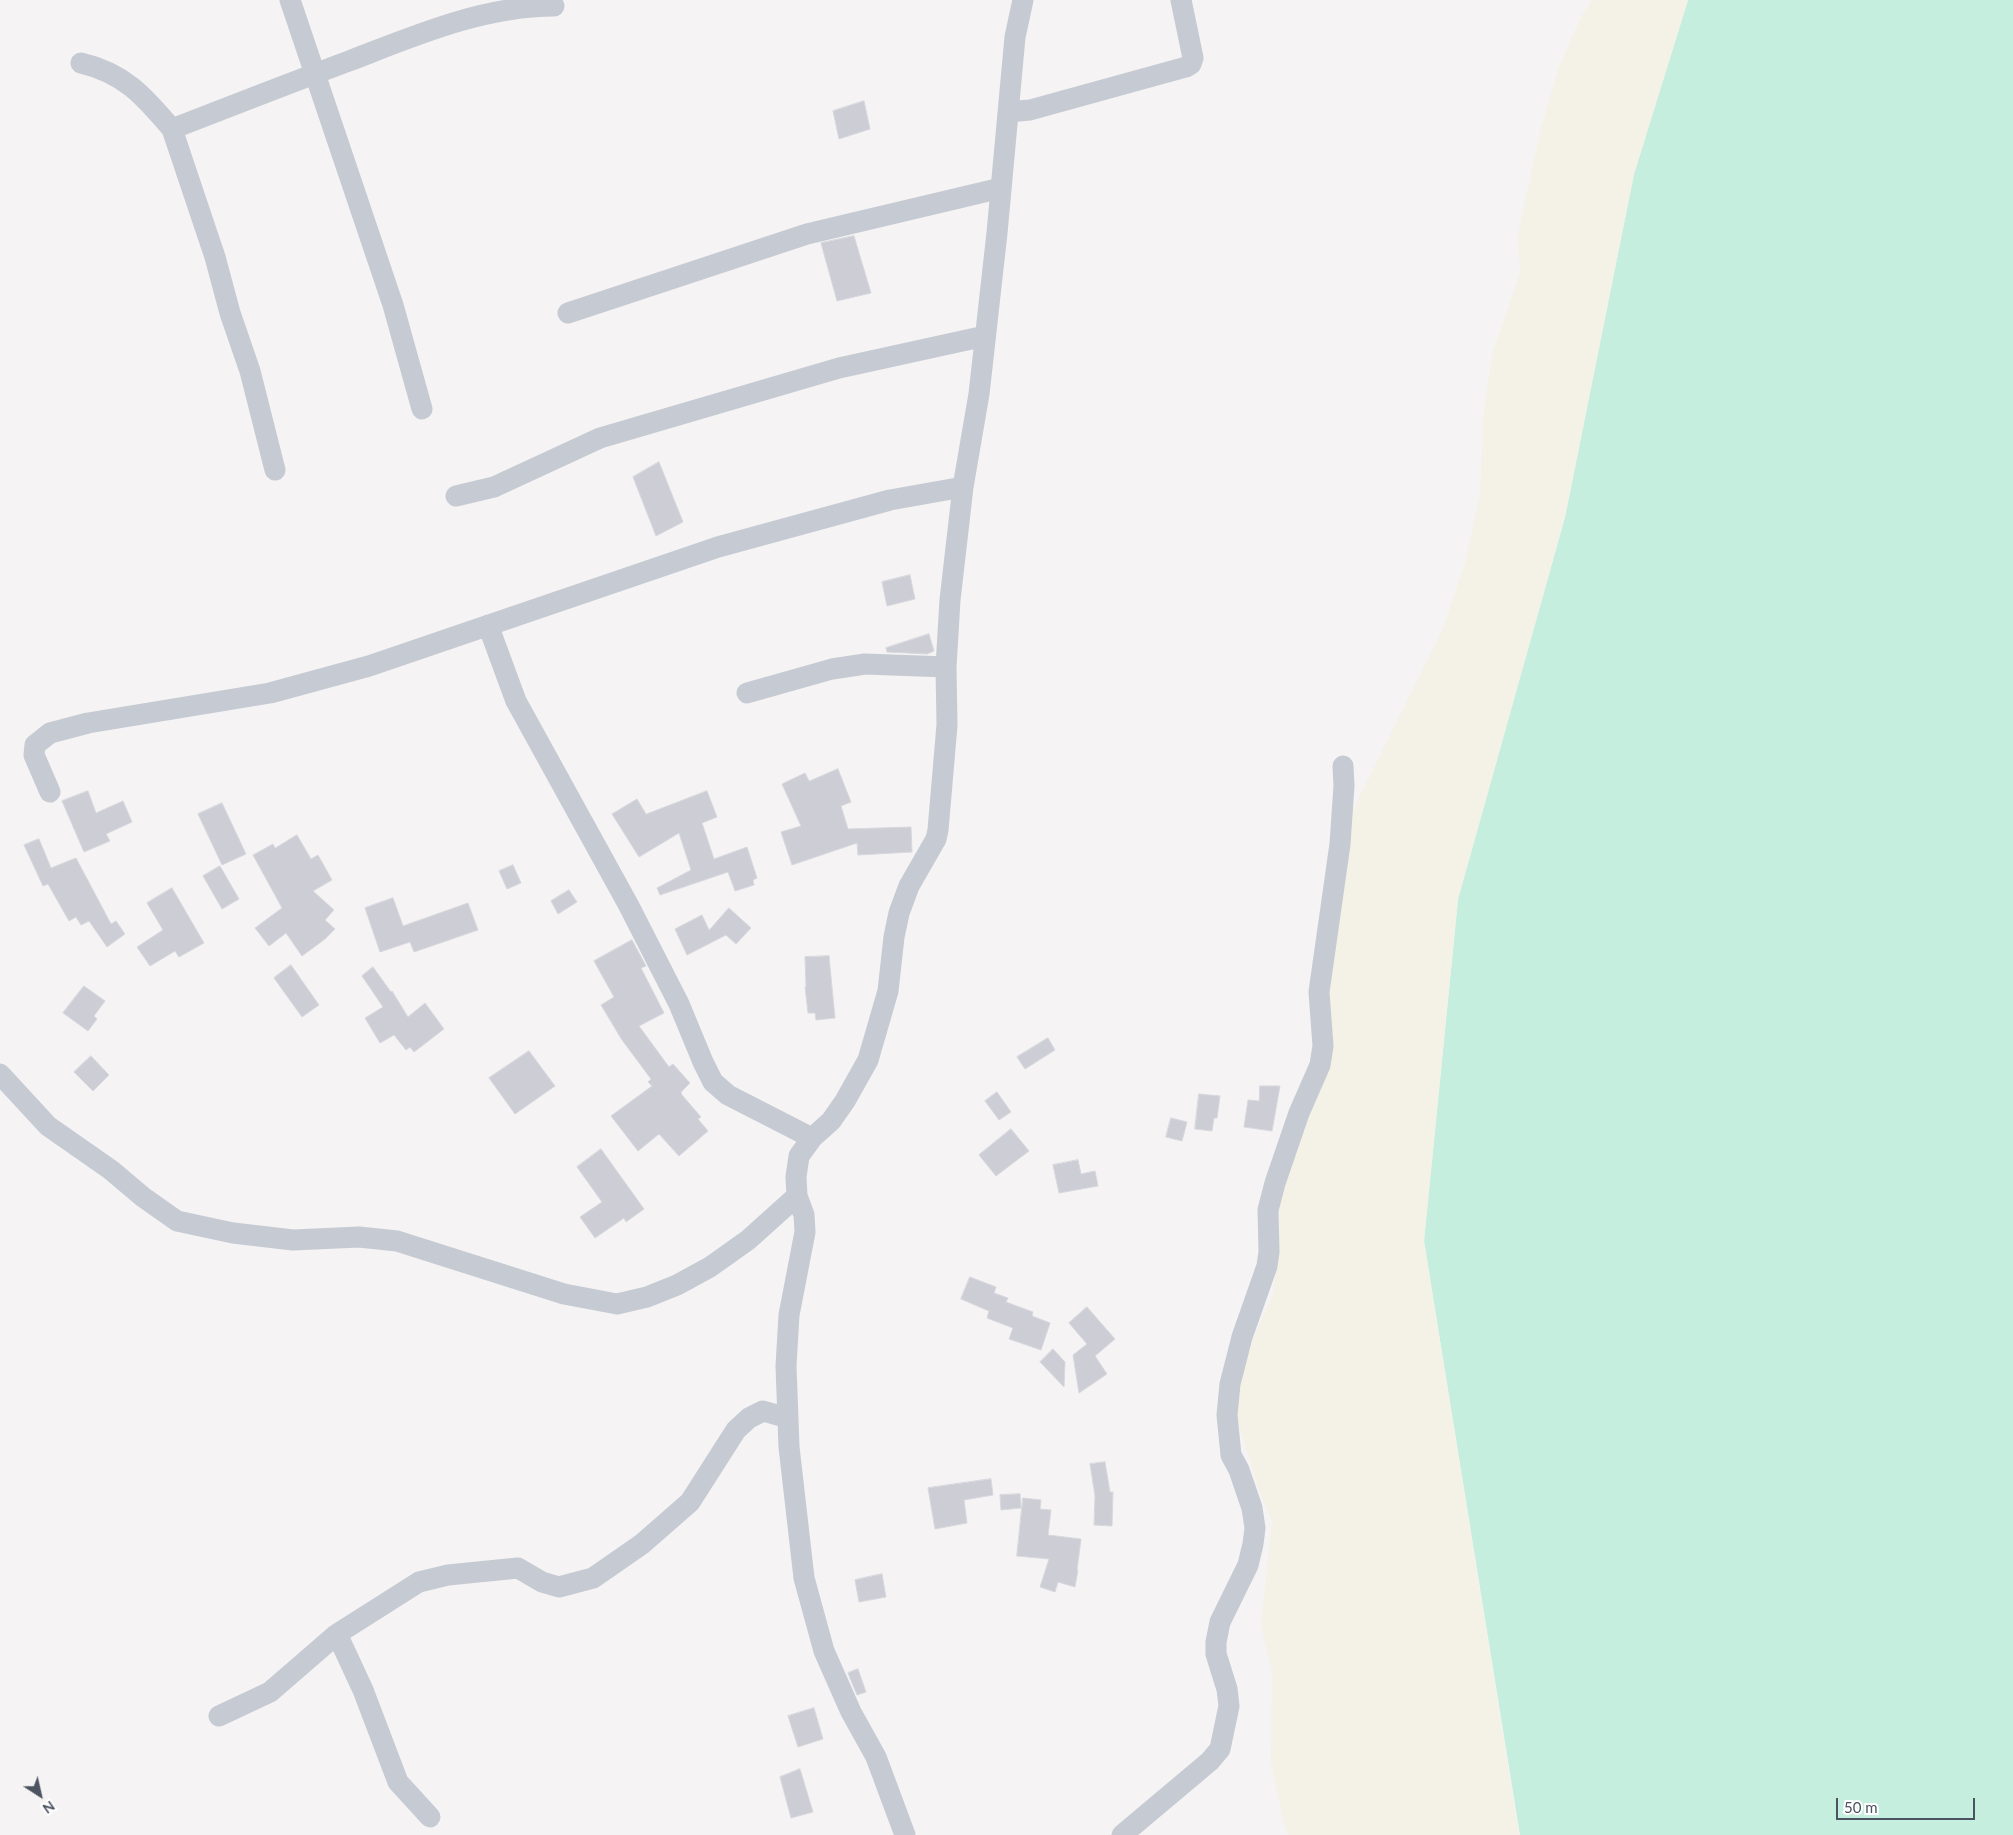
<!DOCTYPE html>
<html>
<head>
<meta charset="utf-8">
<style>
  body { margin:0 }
  #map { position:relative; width:2013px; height:1835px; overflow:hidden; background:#f5f3f3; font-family:Lato,sans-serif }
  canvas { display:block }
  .north { position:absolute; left:15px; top:1770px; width:50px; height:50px; -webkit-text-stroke:4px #fff; paint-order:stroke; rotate:145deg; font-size:14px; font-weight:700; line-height:20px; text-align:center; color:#4b5260 }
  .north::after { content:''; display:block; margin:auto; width:18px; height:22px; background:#4b5260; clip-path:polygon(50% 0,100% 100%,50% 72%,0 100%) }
  .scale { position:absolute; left:1836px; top:1798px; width:139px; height:22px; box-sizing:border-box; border:2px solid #4b5260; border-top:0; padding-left:6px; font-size:15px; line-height:18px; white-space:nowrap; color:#4b5260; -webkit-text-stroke:4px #fff; paint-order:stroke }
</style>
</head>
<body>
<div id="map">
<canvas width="2013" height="1835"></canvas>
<div class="north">N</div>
<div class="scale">50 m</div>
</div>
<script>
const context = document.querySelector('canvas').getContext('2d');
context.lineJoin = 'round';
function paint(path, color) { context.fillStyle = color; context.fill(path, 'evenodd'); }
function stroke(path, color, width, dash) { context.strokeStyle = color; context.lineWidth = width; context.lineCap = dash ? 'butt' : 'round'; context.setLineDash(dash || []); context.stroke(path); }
paint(new Path2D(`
  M1688,0H2013V1835H1520L1424,1241L1458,899L1565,517L1634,174Z`), '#c5eede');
paint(new Path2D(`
  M1592,0H1688L1634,174L1565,517L1458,899L1424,1241L1519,1835H1288L1283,1820L1271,1762L1272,1672L1261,1625L1272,1521L1259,1490L1236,1416L1237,1383L1249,1348L1273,1294L1279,1242L1280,1187L1308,1119L1339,838L1443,629L1465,563L1480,495L1483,417L1492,355L1520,273L1518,234L1540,132L1558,69L1581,17Z`), '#f4f2e6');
const building = new Path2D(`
  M864,101L870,129L839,139L833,111Z
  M854,236L871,293L837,301L821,243Z
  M659,462L683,522L656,536L633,477Z
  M910,575L915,599L887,606L882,582Z
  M929,634L934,651L927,654L887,652L886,648Z
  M838,769L851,802L841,806L848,829L911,827L912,852L858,855L857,843L792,865L781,832L801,826L782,784L805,773L809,781Z
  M88,791L96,813L123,801L132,822L106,834L110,841L84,852L62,801Z
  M707,791L717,817L702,823L714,859L747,847L757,878L753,880L754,885L735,891L728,872L660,895L657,888L691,870L679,833L639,857L612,814L637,799L646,814Z
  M222,803L246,854L222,865L198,814Z
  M297,835L311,859L318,855L332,880L313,891L334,910L325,920L335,929L325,939L302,956L286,933L269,946L255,928L282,908L253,855L273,844L275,848Z
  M39,839L51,868L76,858L111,924L116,921L125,934L107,947L89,921L81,925L76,917L69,921L48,884L43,886L24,845Z
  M513,865L521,883L507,889L499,871Z
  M220,866L239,899L222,909L203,876Z
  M172,888L204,943L179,957L175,951L150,966L137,947L163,930L147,903Z
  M569,890L577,902L558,914L551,901Z
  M393,898L403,926L468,903L478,930L414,952L410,942L380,952L365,908Z
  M729,908L751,928L736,944L726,935L687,955L675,929L702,915L709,930Z
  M632,940L646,966L641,968L664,1013L639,1026L669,1067L673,1064L690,1083L681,1092L682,1095L701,1117L698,1119L708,1131L679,1156L659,1134L638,1151L611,1116L652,1086L648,1082L651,1079L622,1040L601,1005L614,997L594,961Z
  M829,956L835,1018L816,1020L815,1013H808L805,987H806L805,957Z
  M291,965L319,1005L302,1017L274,978Z
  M373,967L391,992L392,991L408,1017L425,1003L444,1029L414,1052L410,1047L406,1050L394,1035L380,1043L365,1018L383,1007L362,976Z
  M84,986L105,1001L94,1016L97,1019L88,1031L63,1013Z
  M1048,1038L1055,1050L1025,1069L1017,1057Z
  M529,1051L555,1086L515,1114L489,1078Z
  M91,1056L109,1075L93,1091L74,1072Z
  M1260,1086H1280L1272,1131L1244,1127L1248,1100L1259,1101Z
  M997,1092L1011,1112L999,1120L985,1101Z
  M1199,1094L1220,1096L1217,1118H1214L1212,1131L1195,1129Z
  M1171,1118L1187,1122L1182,1141L1166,1137Z
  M1011,1129L1029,1151L996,1176L979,1155Z
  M601,1149L644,1209L626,1222L624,1218L595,1238L580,1217L602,1202L577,1167Z
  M1078,1160L1081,1174L1095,1171L1098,1186L1059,1193L1053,1165Z
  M970,1277L996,1287L994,1293L1008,1298L1006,1302L1033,1312L1032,1316L1050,1323L1041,1350L1009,1339L1013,1328L987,1318L989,1311L961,1299Z
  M1087,1307L1115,1339L1095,1356L1107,1374L1079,1393L1073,1355L1087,1344L1069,1323Z
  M1053,1349L1065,1362L1064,1387L1040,1362Z
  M1105,1462L1110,1492H1113L1112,1526L1094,1525L1095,1496L1090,1464Z
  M991,1479L993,1495L964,1500L967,1523L935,1529L928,1488Z
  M1020,1494L1021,1508L1001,1510L1000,1495Z
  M1023,1498L1041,1500L1040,1509L1051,1510L1048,1535L1081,1539L1077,1570H1078L1075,1587L1058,1582L1055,1592L1040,1587L1049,1559L1017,1556Z
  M882,1574L886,1597L859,1602L855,1580Z
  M858,1669L866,1692L857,1695L848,1673Z
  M814,1708L823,1739L798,1747L788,1716Z
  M800,1769L813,1812L791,1818L780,1777Z`);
paint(building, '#cdced5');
stroke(building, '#d7d8de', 1);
stroke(new Path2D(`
  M290,0L393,305L422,409
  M81,63C124,73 144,96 172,129
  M1008,112L1030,110L1186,67L1191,64L1193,58L1181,0
  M568,313L807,234L1001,188
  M275,470L250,371L230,313L215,257L172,129C231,106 290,83 349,61C414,36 483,6 554,6
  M456,496L494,487L600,438L839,368L985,336
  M488,625L516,701L629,906L679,1004L703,1062L713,1082L728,1095L812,1138
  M747,693L832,669L865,664L946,667
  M50,792L34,755L35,745L50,733L88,723L270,693L369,666L718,547L890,500L963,487
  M0,1074L48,1126L111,1170L143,1197L177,1221L233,1233L293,1240L359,1237L397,1241L564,1294L617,1304L647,1297L677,1285L710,1267L748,1240L797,1196L796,1177L799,1156L812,1138L831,1121L845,1101L868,1060L888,991L894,937L899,913L909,886L936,839L938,830L947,725L946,667L950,600L963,487L979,394L997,233L1015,37L1023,0
  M797,1196L804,1215L805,1232L789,1315L786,1366L789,1447L804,1578L824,1651L851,1712L876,1757L905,1835
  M337,1634L363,1690L398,1782L430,1817
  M219,1716L270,1692L337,1634L419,1582L448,1575L518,1568L542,1582L559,1587L593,1578L642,1544L690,1502L736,1430L749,1418L763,1411L788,1418
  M1122,1835L1210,1761L1220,1749L1229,1706L1227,1689L1216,1654V1642L1220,1622L1248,1565L1253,1544L1255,1528L1252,1508L1239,1470L1231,1455L1227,1415L1230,1384L1242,1337L1267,1266L1269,1252L1268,1210L1275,1183L1299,1113L1320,1065L1323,1046L1319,992L1340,844L1344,786L1343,766`), '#c5cad3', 21);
</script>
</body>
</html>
